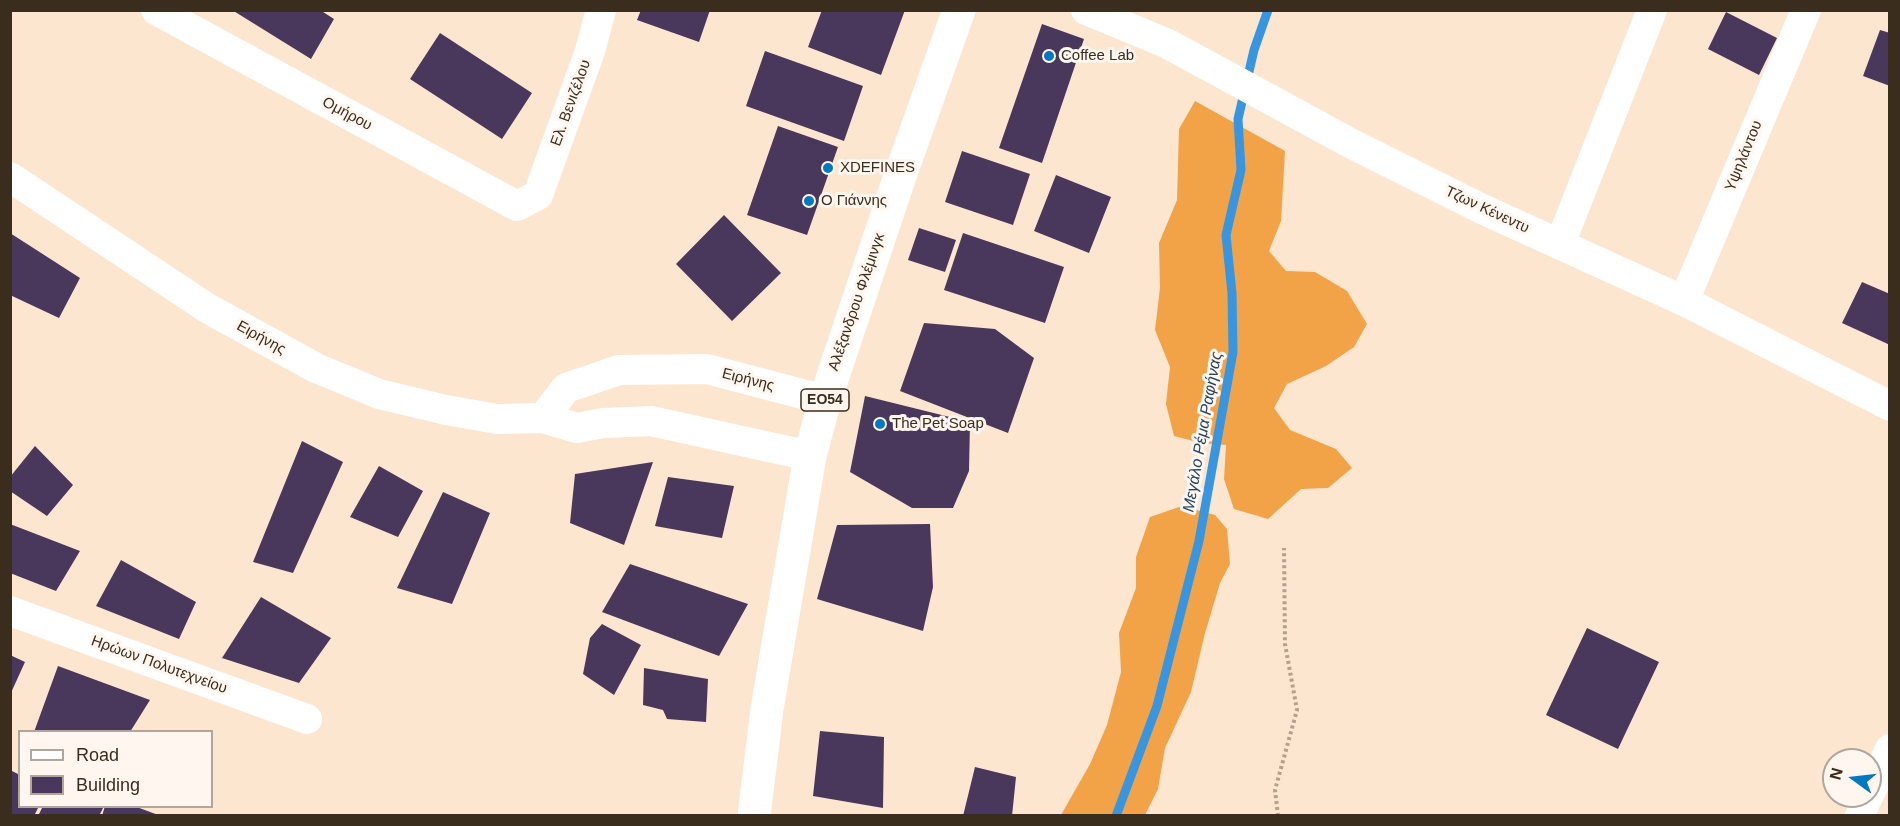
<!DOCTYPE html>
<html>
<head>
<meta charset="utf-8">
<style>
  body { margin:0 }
  #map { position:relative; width:1900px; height:826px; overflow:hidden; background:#fde6d0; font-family:Helvetica,sans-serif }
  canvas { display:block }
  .frame { position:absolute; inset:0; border:12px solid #3b2d1e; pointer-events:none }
  .legend { position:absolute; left:18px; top:730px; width:195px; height:78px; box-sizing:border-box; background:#fef6ef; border:2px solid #b0a69b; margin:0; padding:8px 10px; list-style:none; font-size:18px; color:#3b2d1e }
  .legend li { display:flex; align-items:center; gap:12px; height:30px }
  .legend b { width:30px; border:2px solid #b0a69b }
  .north { position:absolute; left:1822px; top:748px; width:60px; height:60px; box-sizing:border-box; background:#fef6ef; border:2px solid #b0a69b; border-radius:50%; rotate:285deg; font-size:16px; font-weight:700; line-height:24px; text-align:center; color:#3b2d1e }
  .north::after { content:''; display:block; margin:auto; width:21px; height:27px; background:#0079c2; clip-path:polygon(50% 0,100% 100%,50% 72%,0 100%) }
</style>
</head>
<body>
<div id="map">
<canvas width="1900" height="826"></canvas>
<div class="frame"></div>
<ul class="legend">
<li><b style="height:8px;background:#fff"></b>Road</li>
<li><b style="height:16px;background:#4a385c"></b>Building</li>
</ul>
<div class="north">N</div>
</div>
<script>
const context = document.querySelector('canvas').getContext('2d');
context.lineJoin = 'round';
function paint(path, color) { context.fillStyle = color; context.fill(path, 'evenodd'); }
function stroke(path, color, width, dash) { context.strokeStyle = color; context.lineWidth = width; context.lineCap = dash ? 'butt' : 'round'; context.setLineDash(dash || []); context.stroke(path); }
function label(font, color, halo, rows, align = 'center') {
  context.font = font + ' Helvetica,sans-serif'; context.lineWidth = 6; context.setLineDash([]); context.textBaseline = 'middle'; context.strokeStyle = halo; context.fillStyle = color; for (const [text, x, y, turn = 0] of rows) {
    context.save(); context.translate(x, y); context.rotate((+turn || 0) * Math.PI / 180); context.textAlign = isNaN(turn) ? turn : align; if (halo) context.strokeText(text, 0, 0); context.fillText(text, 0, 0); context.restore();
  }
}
paint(new Path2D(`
  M1195,101L1285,151L1281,221L1269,251L1286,271L1315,272L1347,291L1367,324L1354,347L1326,366L1287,384L1274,408L1290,430L1336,449L1352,468L1328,488L1301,489L1268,519L1234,509L1224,479L1226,445L1201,443L1174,436L1166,404L1170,367L1155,330L1160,288L1159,243L1177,200L1179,129Z
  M1182,506L1215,515L1227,529L1230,564L1220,583L1205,633L1191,692L1165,748L1158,789L1145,815H1061L1090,764L1107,725L1121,672L1119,633L1136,588V557L1150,517Z`), '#f2a247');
stroke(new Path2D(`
  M1116,816L1157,706L1199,541L1233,352L1232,293L1226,235L1241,170L1238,119L1254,50L1268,10`), '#3896e0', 9);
paint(new Path2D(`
  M232,10H320L334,19L311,59Z
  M641,10H710L699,42L637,20Z
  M822,10H905L881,75L808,47Z
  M1726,12L1777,38L1759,75L1708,49Z
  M1042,24L1084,39L1042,163L999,148Z
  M1880,30L1890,33V86L1863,76Z
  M440,33L532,93L502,139L410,79Z
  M765,51L863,86L844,141L746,106Z
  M778,126L838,147L807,235L747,215Z
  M962,151L1030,174L1013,225L945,202Z
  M1056,175L1111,197L1089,253L1034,231Z
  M724,215L781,273L732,321L676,264Z
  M919,228L956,240L945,272L908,260Z
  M10,233L80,278L59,318L10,295Z
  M963,233L1064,267L1045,323L944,290Z
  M1862,282L1890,294V345L1842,323Z
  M924,323L995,329L1034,358L1008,433L900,391Z
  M865,396L970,422L969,471L953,508H912L850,472Z
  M302,441L343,462L293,573L253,562Z
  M35,446L73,485L47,516L10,491V477Z
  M653,462L624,545L570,523L575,474Z
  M379,466L423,491L398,537L350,517Z
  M668,477L734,486L722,538L655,526Z
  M443,492L490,513L452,604L397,588Z
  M10,524L80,551L56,591L10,573Z
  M930,524L933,587L923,631L817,599L837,525Z
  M121,560L196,602L179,639L96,606Z
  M630,564L748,604L719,656L602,612Z
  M261,597L331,638L299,683L222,658Z
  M602,624L641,645L614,695L583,674L590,638Z
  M1587,628L1659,662L1618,749L1546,715Z
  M10,655L25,662L10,695Z
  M58,666L150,700L130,732H34Z
  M644,668L708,679L706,722L667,719L663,710L643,705Z
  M820,731L884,737L883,808L813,796Z
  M975,767L1016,777L1012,816H963Z
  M10,770L20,775V806H39L34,816H10Z
  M43,806H104L99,816H38Z
  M105,806H134L161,816H102Z`), '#4a385c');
stroke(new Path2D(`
  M1278,816L1275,790L1297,710L1285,644L1284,548`), '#b4a18d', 4, [3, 3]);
stroke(new Path2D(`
  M156,10L517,206L538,195L590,51L601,10
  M1086,10L1168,44L1352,144L1480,208L1684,301L1890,406
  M10,177L207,308L316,368L379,394L446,410L497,419L543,418L577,428L603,423L651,421L810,456
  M1560,244L1652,10
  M1684,301L1806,10
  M543,418L566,388L619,370L707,369L825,400
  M10,611L307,719
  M1870,793L1890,749
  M1860,816L1868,796`), '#fff', 30);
stroke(new Path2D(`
  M754,816L767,709L810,456L825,400L900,176L959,10`), '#fff', 33);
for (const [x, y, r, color] of [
  [1049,56,6,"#0079c2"],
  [828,168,6,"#0079c2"],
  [809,201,6,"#0079c2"],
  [880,424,6,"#0079c2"]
]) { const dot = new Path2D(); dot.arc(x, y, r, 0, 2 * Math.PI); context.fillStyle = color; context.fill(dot); stroke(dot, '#fef6ef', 2); }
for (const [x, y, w] of [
  [825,400,48]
]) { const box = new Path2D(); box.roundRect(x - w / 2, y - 11, w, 22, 4.5); context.fillStyle = '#fef6ef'; context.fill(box); stroke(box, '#3b2d1e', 1.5); }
label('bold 14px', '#3b2d1e', null, [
  ["ΕΟ54",825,400]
]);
label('15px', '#3b2d1e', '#fef6ef', [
  ["Coffee Lab",1061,56],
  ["XDEFINES",840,168],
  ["Ο Γιάννης",821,201],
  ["The Pet Soap",892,424]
], 'left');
label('15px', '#3b2d1e', '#fef6ef', [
  ["Ελ. Βενιζέλου",571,103,-70],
  ["Ομήρου",347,114,28],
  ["Υψηλάντου",1744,156,-68],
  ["Τζων Κένεντυ",1487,210,25],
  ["Αλέξανδρου Φλέμινγκ",857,302,-71],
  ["Ειρήνης",261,338,29],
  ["Ειρήνης",748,380,14],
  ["Ηρώων Πολυτεχνείου",159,665,20]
]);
label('italic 16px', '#224766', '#fef6ef', [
  ["Μεγάλο Ρέμα Ραφήνας",1203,432,-80]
]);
</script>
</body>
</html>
